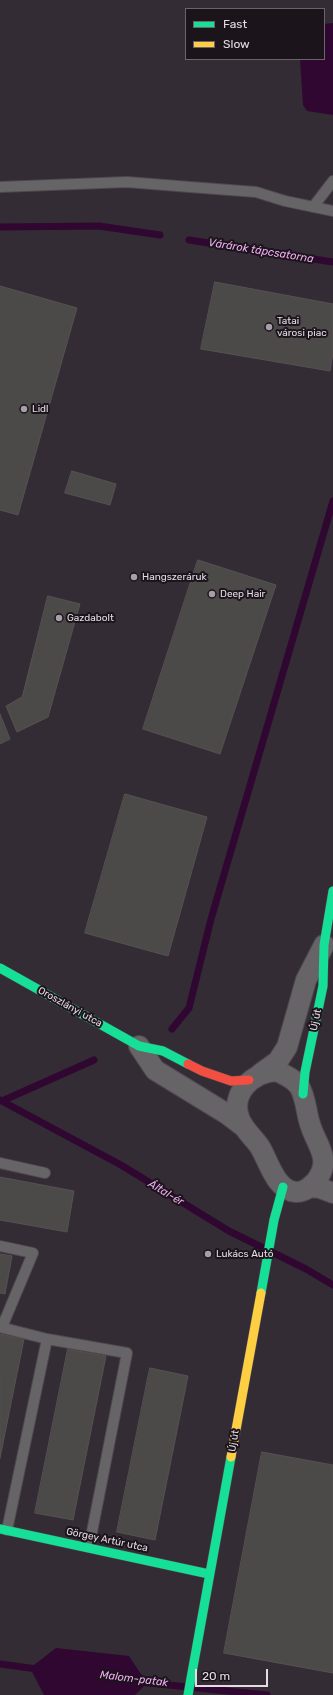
<!DOCTYPE html>
<html>
<head>
<meta charset="utf-8">
<style>
  body { margin:0 }
  #map { position:relative; width:333px; height:1695px; overflow:hidden; background:#342c34; font-family:Rubik,sans-serif }
  canvas { display:block }
  .legend { position:absolute; left:185px; top:8px; width:140px; height:52px; box-sizing:border-box; background:#1b141b; border:1px solid #6c646c; margin:0; padding:5px 7px; list-style:none; font-size:12px; color:#e5dbe5 }
  .legend li { display:flex; align-items:center; gap:8px; height:20px }
  .legend b { width:20px; border:1px solid #6c646c }
  .scale { position:absolute; left:195px; top:1669px; width:73px; height:18px; box-sizing:border-box; border:2px solid #e5dbe5; border-top:0; padding-left:5px; font-size:12px; line-height:14px; white-space:nowrap; color:#e5dbe5; -webkit-text-stroke:3px #1b141b; paint-order:stroke }
</style>
</head>
<body>
<div id="map">
<canvas width="333" height="1695"></canvas>
<ul class="legend">
<li><b style="height:5px;background:#16e098"></b>Fast</li>
<li><b style="height:5px;background:#ffcf43"></b>Slow</li>
</ul>
<div class="scale">20 m</div>
</div>
<script>
const context = document.querySelector('canvas').getContext('2d');
context.lineJoin = 'round';
function paint(path, color) { context.fillStyle = color; context.fill(path, 'evenodd'); }
function stroke(path, color, width, dash) { context.strokeStyle = color; context.lineWidth = width; context.lineCap = dash ? 'butt' : 'round'; context.setLineDash(dash || []); context.stroke(path); }
function label(font, color, halo, rows, align = 'center') {
  context.font = font + ' Rubik,sans-serif'; context.lineWidth = 4; context.setLineDash([]); context.textBaseline = 'middle'; context.strokeStyle = halo; context.fillStyle = color; for (const [text, x, y, turn = 0] of rows) {
    context.save(); context.translate(x, y); context.rotate((+turn || 0) * Math.PI / 180); context.textAlign = isNaN(turn) ? turn : align; if (halo) context.strokeText(text, 0, 0); context.fillText(text, 0, 0); context.restore();
  }
}
paint(new Path2D(`
  M333,23V115L307,111L303,105L300,59H324V24Z
  M56,1648L129,1656L147,1683L135,1695H44L30,1668Z`), '#2f0731');
stroke(new Path2D(`
  M0,227L99,226L160,235
  M189,240L333,262
  M172,1029L189,1008L211,919L333,501
  M0,1100L121,1165L229,1231L306,1269L333,1285
  M2,1101L94,1060
  M0,1664L37,1669
  M139,1682L267,1695`), '#2f0731', 7);
const building = new Path2D(`
  M215,282L333,304V353L330,371L201,349Z
  M0,286L77,308L18,515L0,510Z
  M72,471L116,484L110,505L65,493Z
  M198,560L276,585L220,754L143,729Z
  M48,596L80,604L48,717L17,732L6,706L22,697Z
  M0,714L10,739L0,744Z
  M125,794L207,817L168,956L85,933Z
  M0,1177L74,1191L67,1232L0,1220Z
  M0,1254L12,1256L5,1294L0,1293Z
  M0,1334L24,1339L0,1458Z
  M68,1349L106,1356L73,1520L35,1513Z
  M150,1368L188,1376L155,1540L117,1532Z
  M262,1452L333,1465V1673L224,1653Z`);
paint(building, '#4c4949');
stroke(building, '#555252', 1);
const lane = new Path2D(`
  M0,187L127,182L190,187L256,192L285,201L333,211
  M313,207L333,181
  M0,1163L45,1173
  M0,1246L33,1253L2,1327
  M0,1327L47,1339L127,1353L89,1547
  M7,1530L47,1339`);
const street = new Path2D(`
  M139,1046L155,1070L227,1114L244,1127
  M277,1071C285,1075 294,1079 299,1086C306,1097 306,1112 310,1124C316,1145 333,1159 316,1181C310,1187 305,1192 296,1192C276,1191 269,1162 260,1147C254,1138 245,1131 240,1120C229,1094 252,1072 277,1071Z
  M260,1074L278,1061L287,1047L306,980L324,945
  M310,1187L320,1188L333,1193`);
const fast = new Path2D(`
  M0,968L139,1046L163,1051L188,1064
  M303,1094L305,1072L323,986L324,945L333,891
  M261,1293L274,1220L283,1187
  M0,1529L209,1574
  M188,1695L231,1457`);
const slow = new Path2D(`
  M231,1457L261,1293`);
const jam = new Path2D(`
  M188,1064L202,1071L231,1081L249,1080`);
stroke(lane, '#4f494f', 12);
stroke(street, '#4f494f', 22);
stroke(fast, '#4f494f', 10);
stroke(slow, '#4f494f', 10);
stroke(jam, '#4f494f', 10);
stroke(lane, '#676467', 10);
stroke(street, '#676467', 20);
stroke(fast, '#16e098', 9);
stroke(slow, '#ffcf43', 9);
stroke(jam, '#f24e42', 9);
for (const [x, y, r, color] of [
  [269,327,4,"#a79ea7"],
  [24,409,4,"#a79ea7"],
  [134,577,4,"#a79ea7"],
  [212,594,4,"#a79ea7"],
  [59,618,4,"#a79ea7"],
  [208,1254,4,"#a79ea7"]
]) { const dot = new Path2D(); dot.arc(x, y, r, 0, 2 * Math.PI); context.fillStyle = color; context.fill(dot); stroke(dot, '#1b141b', 1.5); }
label('10px', '#e5dbe5', '#1b141b', [
  ["Tatai",277,321],
  ["városi piac",277,333],
  ["Lidl",32,409],
  ["Hangszeráruk",142,577],
  ["Deep Hair",220,594],
  ["Gazdabolt",67,618],
  ["Lukács Autó",216,1254]
], 'left');
label('10px', '#e5dbe5', '#1b141b', [
  ["Oroszlányi utca",70,1007,29],
  ["Új út",316,1020,-78],
  ["Új út",234,1441,-80],
  ["Görgey Artúr utca",107,1540,12]
]);
label('italic 11px', '#f3adf5', '#1b141b', [
  ["Várárok tápcsatorna",261,251,9],
  ["Által-ér",166,1193,31],
  ["Malom-patak",134,1679,7]
]);
</script>
</body>
</html>
